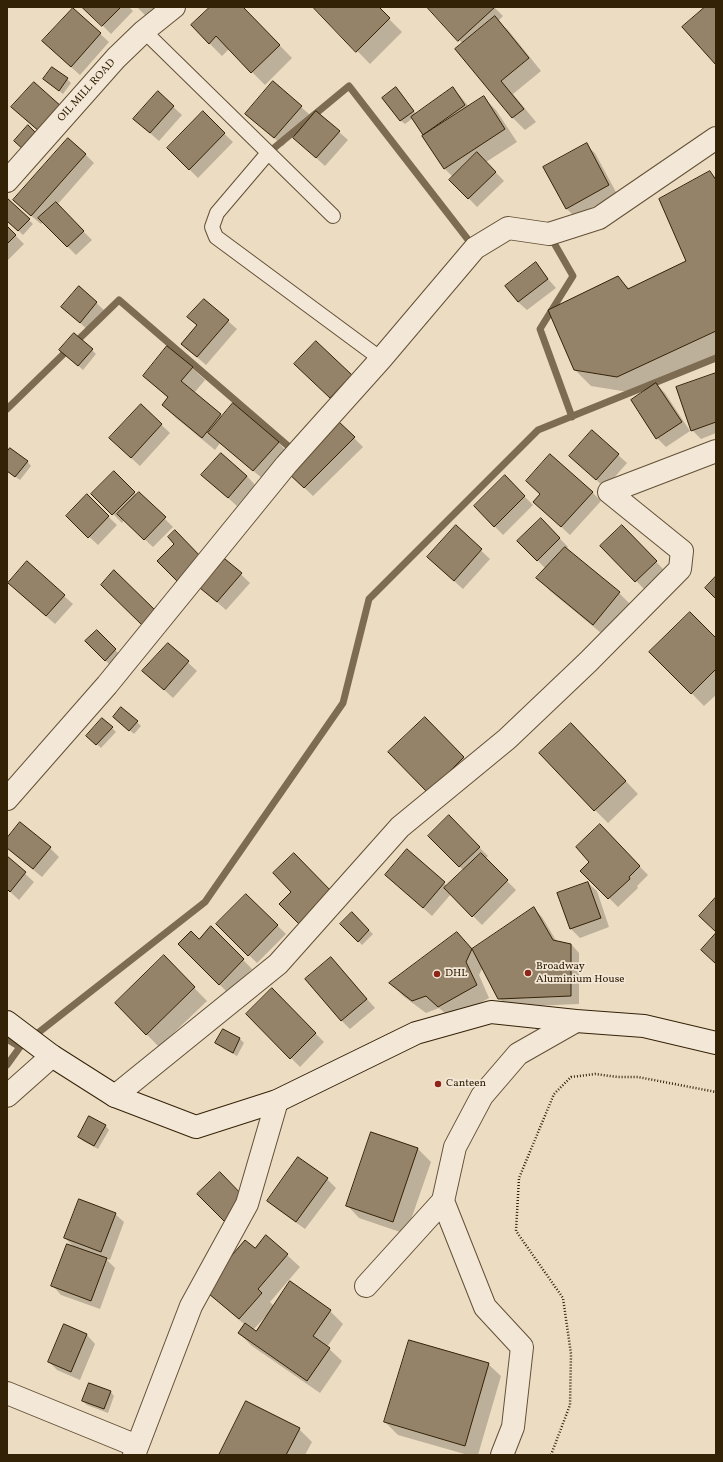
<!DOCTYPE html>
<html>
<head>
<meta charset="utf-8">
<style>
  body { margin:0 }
  #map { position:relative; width:723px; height:1462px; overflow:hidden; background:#ecdcc2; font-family:Vollkorn,serif }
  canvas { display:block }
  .frame { position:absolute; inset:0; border:8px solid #342207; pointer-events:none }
</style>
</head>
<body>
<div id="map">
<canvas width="723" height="1462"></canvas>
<div class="frame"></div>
</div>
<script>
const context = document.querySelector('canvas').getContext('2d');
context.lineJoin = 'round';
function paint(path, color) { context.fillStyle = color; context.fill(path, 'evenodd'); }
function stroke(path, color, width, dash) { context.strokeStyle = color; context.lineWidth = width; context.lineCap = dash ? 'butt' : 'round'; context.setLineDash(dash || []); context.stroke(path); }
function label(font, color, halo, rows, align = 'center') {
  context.font = font + ' Vollkorn,serif'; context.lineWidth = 3.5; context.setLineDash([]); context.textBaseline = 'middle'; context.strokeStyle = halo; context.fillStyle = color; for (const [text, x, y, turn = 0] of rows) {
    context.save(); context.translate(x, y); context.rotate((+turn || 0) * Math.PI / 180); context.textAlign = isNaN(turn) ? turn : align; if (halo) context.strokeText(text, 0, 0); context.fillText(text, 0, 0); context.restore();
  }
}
paint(new Path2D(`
  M84,7H129L133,11L111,34Z
  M137,7H156L147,17Z
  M212,7H242L292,58L265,85L229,49L222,56L209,43Z
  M314,7H377L402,32L370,64Z
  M428,7H494L503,16L498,21L508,30L541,71L513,94L536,122L525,130L513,118L456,49L463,44Z
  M73,9L109,42L80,75L52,50Z
  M44,79H67L71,83L63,94Z
  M453,88L461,97L469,107L484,98L496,110L517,142L486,162L504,181L477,207L451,180L453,177L444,168L426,135L413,118L405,124L400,120V93L416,114Z
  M158,93L182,115L159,141L143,127Z
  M301,107L310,115L283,146L247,114Z
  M203,113L233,142L198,178L168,148Z
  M339,132L348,140L325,166L303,146Z
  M586,145L595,153L617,194L575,217L566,208Z
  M85,154L94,163L57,205L92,240L76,255L43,222L41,224L23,209Z
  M710,173L716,178V355L634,393L591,386L575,370L617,277L630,289L688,261Z
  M7,199L33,224L23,235L7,220Z
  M7,227L24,244L7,261Z
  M535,264L556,288L527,310L518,302Z
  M79,287L105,311L89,331L62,307Z
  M204,300L237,329L206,365L191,352L198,326L189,317Z
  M316,343L359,385L339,406L296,364Z
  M92,350L96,354L83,370L65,354Z
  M192,368L205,380L194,393L223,417L278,442L286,451L263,479L220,443L215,450L176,418L163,405L168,398L144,376Z
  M716,374V433L701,439L692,430Z
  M656,384L665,393L690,431L666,447L657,438L632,401Z
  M141,405L170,433L140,466L119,447Z
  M338,422L363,447L313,496L288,472Z
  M7,454L27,461L31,466L20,480L7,471Z
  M618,455L627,463L605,488L579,464Z
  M114,472L137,495L139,493L173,527L153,547L124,520L122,523L93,494Z
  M202,475L247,476L255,485L237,506Z
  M505,477L533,505L503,535L475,506Z
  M592,492L601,501L570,535L543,510L541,494Z
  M87,496L117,525L98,545L67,516Z
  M541,519L568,547L566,549L619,593L632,606L606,637L550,591L538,578L546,569L518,541Z
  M622,526L664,570L645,590L602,546Z
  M456,527L490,559L463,589L437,566Z
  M226,560L250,583L226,610L210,596Z
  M18,592L64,596L73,604L55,624Z
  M97,631L119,654L109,664L86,641Z
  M716,640V695L704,706L651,652Z
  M168,644L197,671L173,698L144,671Z
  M118,721L137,722L141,726L134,734Z
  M112,728L116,732L101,748L92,740Z
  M438,731L476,770L441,805Z
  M584,737L638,794L608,823L595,810Z
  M449,817L488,856L485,859L516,890L482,925L451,894L432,916L395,883L407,851L447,886L464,871L429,836Z
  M600,826L648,875L637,886L638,888L618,907L582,871L591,862Z
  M7,839L50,848L59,857L42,877L7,848Z
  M7,857L34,882L19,900L7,889Z
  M588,883L597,891L609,927L580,938L571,929L558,894Z
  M246,895L286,934L257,963L217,924Z
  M533,908L542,917L557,942L571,944L579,953V1004L508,1007L499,998L483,967L479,975L489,998L452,1019L439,1008L426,1013L403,996L391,983L457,933L473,950Z
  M352,914L373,934L362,945L342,924Z
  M211,927L252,969L228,993L179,944L199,940Z
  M164,957L207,1001L159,1047L116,1003Z
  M331,958L375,1008L350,1029L341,1020Z
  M272,989L324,1042L300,1067L247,1014Z
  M223,1030L240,1039L244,1043L237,1056L221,1047L216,1043Z
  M105,1125L109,1130L98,1149L83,1141L79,1137Z
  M371,1133L418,1149L431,1162L406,1234L359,1218L347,1205Z
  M327,1179L336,1188L305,1229L277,1209L268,1201Z
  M115,1214L124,1222L110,1260L106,1259L115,1268L100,1309L61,1295L53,1286L74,1247L65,1238Z
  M287,1255L300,1267L270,1302L274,1306L330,1311L343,1324L327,1347L342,1361L320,1393L252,1346L239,1333L245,1325L204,1289ZM266,1316L267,1317L256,1332L253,1330Z
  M64,1326L87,1335L95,1344L80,1380L57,1370L49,1362Z
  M488,1364L501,1376L478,1455H468L398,1435L385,1422Z
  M110,1391L114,1396L108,1413L87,1405L83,1401Z
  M299,1429L312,1442L305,1455H220Z`), '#0003');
stroke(new Path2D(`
  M267,152L268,153L349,86L473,246
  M550,236L573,276L540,329L572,417
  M7,409L119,300L295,452
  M7,1039L20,1047
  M7,1065L20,1047L205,902L343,703L369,599L538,430L716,358`), '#7d6c51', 7);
const building = new Path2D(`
  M82,7H121L102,26Z
  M210,7H243L280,45L251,73L216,36L209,44L191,25Z
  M313,7H379L390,18L356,52Z
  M427,7H495L458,41Z
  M705,7H716V65L682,27Z
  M73,8L101,33L71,67L42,41Z
  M495,16L529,58L501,81L524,109L512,118L455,49Z
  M52,67L68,78L59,91L43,79Z
  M273,81L302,106L274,138L245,114Z
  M34,82L62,107L40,132L11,107Z
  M396,87L414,111L400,121L382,98Z
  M453,87L465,105L423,135L411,117Z
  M158,91L174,106L150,133L133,119Z
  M484,96L505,129L444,169L422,136Z
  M203,111L225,133L189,170L167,148Z
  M316,111L340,131L316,158L293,138Z
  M28,125L39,136L25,151L14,141Z
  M68,138L86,154L31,216L13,200Z
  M587,143L609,185L566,209L543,167Z
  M477,152L496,172L468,199L449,180Z
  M710,171L716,180V331L617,377L574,370L548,310L618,276L628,289L686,261L659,199Z
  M7,198L30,219L18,231L7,221Z
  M56,202L84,231L67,247L38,218Z
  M7,226L16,235L7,244Z
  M536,262L548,279L518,302L505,286Z
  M79,286L97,302L80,323L61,307Z
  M204,299L229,320L197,357L181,344L197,325L187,317Z
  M74,333L93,349L78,366L59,350Z
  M316,341L352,375L330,398L294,364Z
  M167,346L193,367L181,381L221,414L202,438L162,405L168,397L143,376Z
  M716,373V422L691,431L676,387Z
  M656,383L682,422L656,439L631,400Z
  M233,403L279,442L253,471L208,433Z
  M141,404L162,424L131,458L109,438Z
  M338,421L355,437L304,488L287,472Z
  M592,430L619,454L596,480L569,456Z
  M10,448L28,461L15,477L7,471V452Z
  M221,453L247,476L228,498L201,475Z
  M550,454L593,492L561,527L533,502L540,494L526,481Z
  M114,471L135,492L112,515L91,494Z
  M505,475L525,496L494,527L474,506Z
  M139,492L166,517L144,540L117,514Z
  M87,494L109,516L88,538L66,516Z
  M541,518L560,538L537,561L517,541Z
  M456,525L482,549L454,581L427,557Z
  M622,525L657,561L635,582L600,546Z
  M175,530L203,559L179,583L157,561L174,544L168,537Z
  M565,547L620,592L593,625L536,578Z
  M225,559L242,573L217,602L200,588Z
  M27,561L65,595L46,616L8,583Z
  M114,570L156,611L142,625L101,585Z
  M716,576V599L705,588Z
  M690,612L716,638V669L691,694L649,652Z
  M97,630L116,649L105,661L85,641Z
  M168,643L189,661L164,690L142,671Z
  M121,707L138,721L129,731L113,717Z
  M425,717L464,757L428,793L388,752Z
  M102,718L113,727L96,745L86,736Z
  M571,723L626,781L594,811L539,753Z
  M449,815L480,847L459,867L428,836Z
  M20,822L51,847L33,869L7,848V838Z
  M600,824L640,866L629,877L630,879L608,899L580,871L589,862L576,847Z
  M407,849L445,882L423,908L385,875Z
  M294,853L333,893L300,925L279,904L291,892L273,873Z
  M481,853L508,880L472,917L444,888Z
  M7,856L26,872L10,892L7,889Z
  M588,882L601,918L570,929L557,893Z
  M246,894L278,925L248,956L216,924Z
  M716,897V932L699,916Z
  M534,907L553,940L571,944V996L498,999L472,949Z
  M352,912L369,930L358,942L340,924Z
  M211,926L244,959L219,985L178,944L191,931L199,939Z
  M457,932L472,949L466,962L477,985L438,1007L426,996L412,1001L389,983Z
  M716,933V964L701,950Z
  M164,955L195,987L146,1035L115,1003Z
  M331,957L367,999L341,1021L305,979Z
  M272,988L316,1033L290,1059L246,1014Z
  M223,1029L240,1038L233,1053L215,1043Z
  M89,1116L106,1125L94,1146L78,1137Z
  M371,1132L418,1148L393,1222L346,1206Z
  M298,1157L328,1178L296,1222L267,1201Z
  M220,1172L246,1199L224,1221L197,1194Z
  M79,1199L116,1213L101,1252L64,1238Z
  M266,1235L288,1254L258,1289L262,1293L239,1319L203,1289L245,1240L255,1248Z
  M67,1244L107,1258L91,1301L51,1286Z
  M290,1281L331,1310L313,1336L330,1348L307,1381L238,1333L245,1323L256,1331Z
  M64,1324L87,1334L71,1372L48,1362Z
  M409,1340L489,1363L465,1446L384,1422Z
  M89,1383L111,1391L104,1409L82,1401Z
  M246,1401L300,1428L286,1455H219Z`);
paint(building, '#948368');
stroke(building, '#342207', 1);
const lane = new Path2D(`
  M144,31L333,216
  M268,153L217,213L212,227L216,237L381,359`);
const street = new Path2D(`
  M7,181L116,58L144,31L174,7
  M7,799L107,685L286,465L381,359L475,248L508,228L549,234L599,218L716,138
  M7,1096L52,1056
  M115,1096L278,964L400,827L507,739L588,662L680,569L682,551L609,492L716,451
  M366,1286L443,1201
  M7,1393L137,1446
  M134,1455L191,1306L247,1204L277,1101
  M502,1455L513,1427L522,1347L485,1307L443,1201L455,1147L482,1096L518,1054L576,1021`);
const secondary = new Path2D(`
  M7,1022L52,1056L115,1096L196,1127L277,1101L416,1033L491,1012L576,1021L644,1026L716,1043`);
stroke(lane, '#625036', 16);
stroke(street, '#625036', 24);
stroke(secondary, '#342207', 24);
stroke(new Path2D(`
  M551,1455L570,1405L571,1354L563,1298L516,1231L519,1178L554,1094L571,1077L595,1074L618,1077H638L716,1092`), '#342207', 2.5, [1, 2]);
stroke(lane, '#f3e8d7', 14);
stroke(street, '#f3e8d7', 22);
stroke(secondary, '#f3e8d7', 22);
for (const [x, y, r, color] of [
  [528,973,4,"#8f2418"],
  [437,974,4,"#8f2418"],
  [438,1084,4,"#8f2418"]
]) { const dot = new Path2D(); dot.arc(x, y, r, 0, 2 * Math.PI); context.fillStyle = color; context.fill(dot); stroke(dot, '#f3e8d7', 1.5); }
label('11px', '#342207', '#f3e8d7', [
  ["OIL MILL ROAD",87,91,-48]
]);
label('11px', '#342207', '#f3e8d7', [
  ["Broadway",536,967],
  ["Aluminium House",536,980],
  ["DHL",445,974],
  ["Canteen",446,1084]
], 'left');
</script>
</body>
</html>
